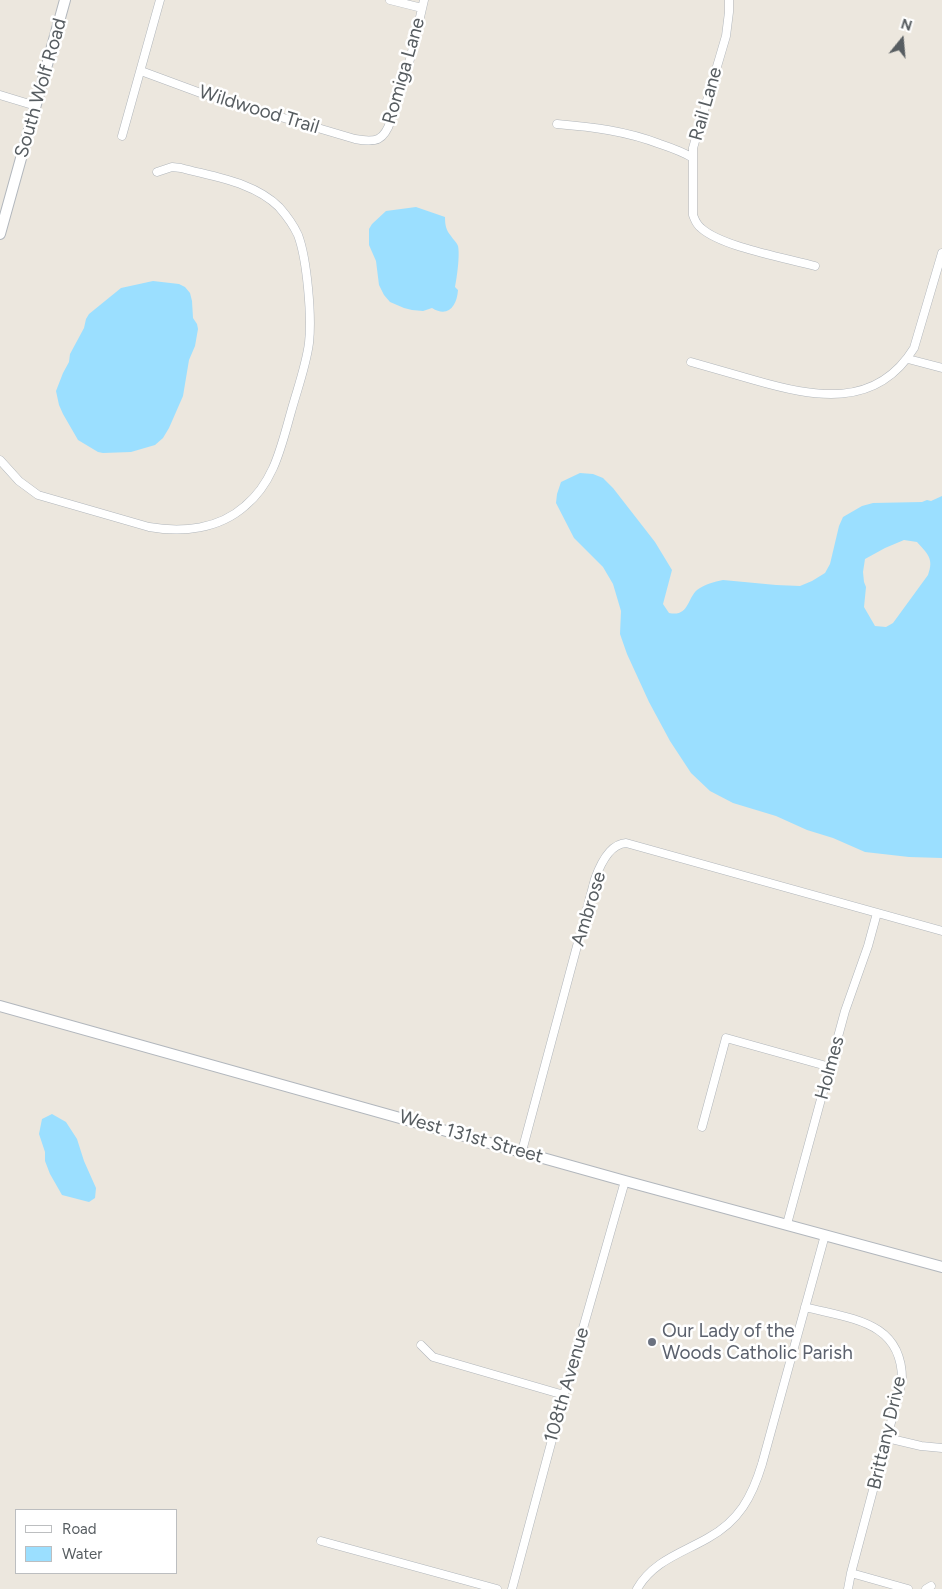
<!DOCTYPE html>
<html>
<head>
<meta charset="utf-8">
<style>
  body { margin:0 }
  #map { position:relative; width:942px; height:1589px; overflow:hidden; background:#ece7de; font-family:Figtree,sans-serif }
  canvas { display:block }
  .legend { position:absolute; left:15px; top:1509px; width:162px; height:65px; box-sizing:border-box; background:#fff; border:1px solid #bcbec0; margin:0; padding:6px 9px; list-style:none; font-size:15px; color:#575d61 }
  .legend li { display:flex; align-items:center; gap:10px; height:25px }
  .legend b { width:25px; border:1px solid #bcbec0 }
  .north { position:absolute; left:877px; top:15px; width:50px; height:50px; -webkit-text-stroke:4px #fff; paint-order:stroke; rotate:17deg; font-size:14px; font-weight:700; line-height:20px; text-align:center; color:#575d61 }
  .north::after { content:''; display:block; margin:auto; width:18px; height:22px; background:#575d61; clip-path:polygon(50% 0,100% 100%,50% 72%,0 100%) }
</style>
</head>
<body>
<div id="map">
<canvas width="942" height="1589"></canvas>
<ul class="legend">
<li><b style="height:6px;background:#fff"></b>Road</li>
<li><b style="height:14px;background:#9bdfff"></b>Water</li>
</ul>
<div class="north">N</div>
</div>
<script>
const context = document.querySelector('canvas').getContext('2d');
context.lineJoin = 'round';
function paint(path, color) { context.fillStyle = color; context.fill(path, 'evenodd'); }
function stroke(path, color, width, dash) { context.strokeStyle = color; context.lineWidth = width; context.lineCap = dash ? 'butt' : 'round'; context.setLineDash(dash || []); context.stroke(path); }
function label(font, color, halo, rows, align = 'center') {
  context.font = font + ' Figtree,sans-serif'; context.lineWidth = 5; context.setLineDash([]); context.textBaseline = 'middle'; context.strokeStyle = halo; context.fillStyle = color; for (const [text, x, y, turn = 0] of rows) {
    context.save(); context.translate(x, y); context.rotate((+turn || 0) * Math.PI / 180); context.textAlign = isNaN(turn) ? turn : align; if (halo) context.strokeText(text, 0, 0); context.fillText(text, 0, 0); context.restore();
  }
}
paint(new Path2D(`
  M416,207L445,217C445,225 446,230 451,236C453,239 457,243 458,246C460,255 457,277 455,287L458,290C457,306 448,318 432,308L423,311L412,310L404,308L390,302L384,295L379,285L376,261L369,245V229L372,224L386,211Z
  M153,281L179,284L185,287L190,293L192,301L193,318L197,324L198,329L195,346L189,360L183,396L169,428L163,438L155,445L131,452L103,453L98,452L78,440L63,414L59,405L56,391L63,373L69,362L70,354L84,328L86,319L89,314L121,288Z
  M580,473L593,474L603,478L613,488L655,542L672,570L663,604L669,613C689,617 687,599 697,590C705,584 714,582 723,580L776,585L800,586L812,581L825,573L830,564L839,526L843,517L862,506L873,503L922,502L927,500L931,501L942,496V858L909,857L865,852L833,838L807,830L776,816L733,803L710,791L691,773L670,741L649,702L627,654L620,634L621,611L613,584L603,567L574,538L556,503L557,494L561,482ZM904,540L917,542C928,554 934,559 928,575L893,623L886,627L875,626L864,607L866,587L864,582L863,572L865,559L885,548Z
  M52,1114L66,1122L77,1139L84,1161L96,1188L95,1198L89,1202L62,1195L50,1174L45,1161V1152L39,1134L42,1119Z`), '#9bdfff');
const street = new Path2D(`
  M390,0L422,8
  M141,71L206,95L355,139C376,143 384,141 391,120L411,56L424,0
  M0,95L36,106
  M557,124C593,127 626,131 660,144C672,148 683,152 693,158V148L726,36L729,12V0
  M122,136L160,0
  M693,158V215C695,220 696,224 701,228C722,247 786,258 815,266
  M908,359L942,368
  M691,362C712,368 733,374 754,380C813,397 876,410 914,348L942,253
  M0,460L19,481L38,495L149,527C183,533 219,529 245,506C274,482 281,447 291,412C297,390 306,366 309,343C312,316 307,259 298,235C293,224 286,215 279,207C254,182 214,177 181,168L172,167L157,172
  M702,1127L726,1038L830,1067
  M522,1151L595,879C600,865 609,844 626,843L942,931
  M787,1224L845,1011L868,946L877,913
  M805,1307C851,1319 903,1321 902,1381L851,1573L848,1589
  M421,1345L433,1357L564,1395
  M887,1438L921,1446L942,1448
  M321,1541L497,1589
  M851,1573L908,1589
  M512,1589L564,1395L625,1181
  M637,1589C653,1561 682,1553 708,1538C739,1521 752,1497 762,1464L825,1235
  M926,1589L931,1586`);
const secondary = new Path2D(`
  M0,234L65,0
  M0,1006L625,1181L942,1267`);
stroke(street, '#b1b6bb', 9);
stroke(secondary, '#b2b7bd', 12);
stroke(street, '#fff', 8);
stroke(secondary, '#fff', 10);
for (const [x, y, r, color] of [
  [652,1342,5,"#6b7280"]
]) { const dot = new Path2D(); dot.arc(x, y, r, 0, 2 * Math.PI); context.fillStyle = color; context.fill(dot); stroke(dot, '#fff', 2); }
label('19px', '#575d61', '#fff', [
  ["Romiga Lane",404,71,-74],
  ["South Wolf Road",41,88,-74],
  ["Rail Lane",706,104,-74],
  ["Wildwood Trail",259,110,17],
  ["Ambrose",589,909,-73],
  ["Holmes",830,1068,-75],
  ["West 131st Street",471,1137,16],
  ["108th Avenue",567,1385,-74],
  ["Brittany Drive",887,1433,-77]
]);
label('19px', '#5b616d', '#fff', [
  ["Our Lady of the",662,1331],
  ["Woods Catholic Parish",662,1353]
], 'left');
</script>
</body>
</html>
